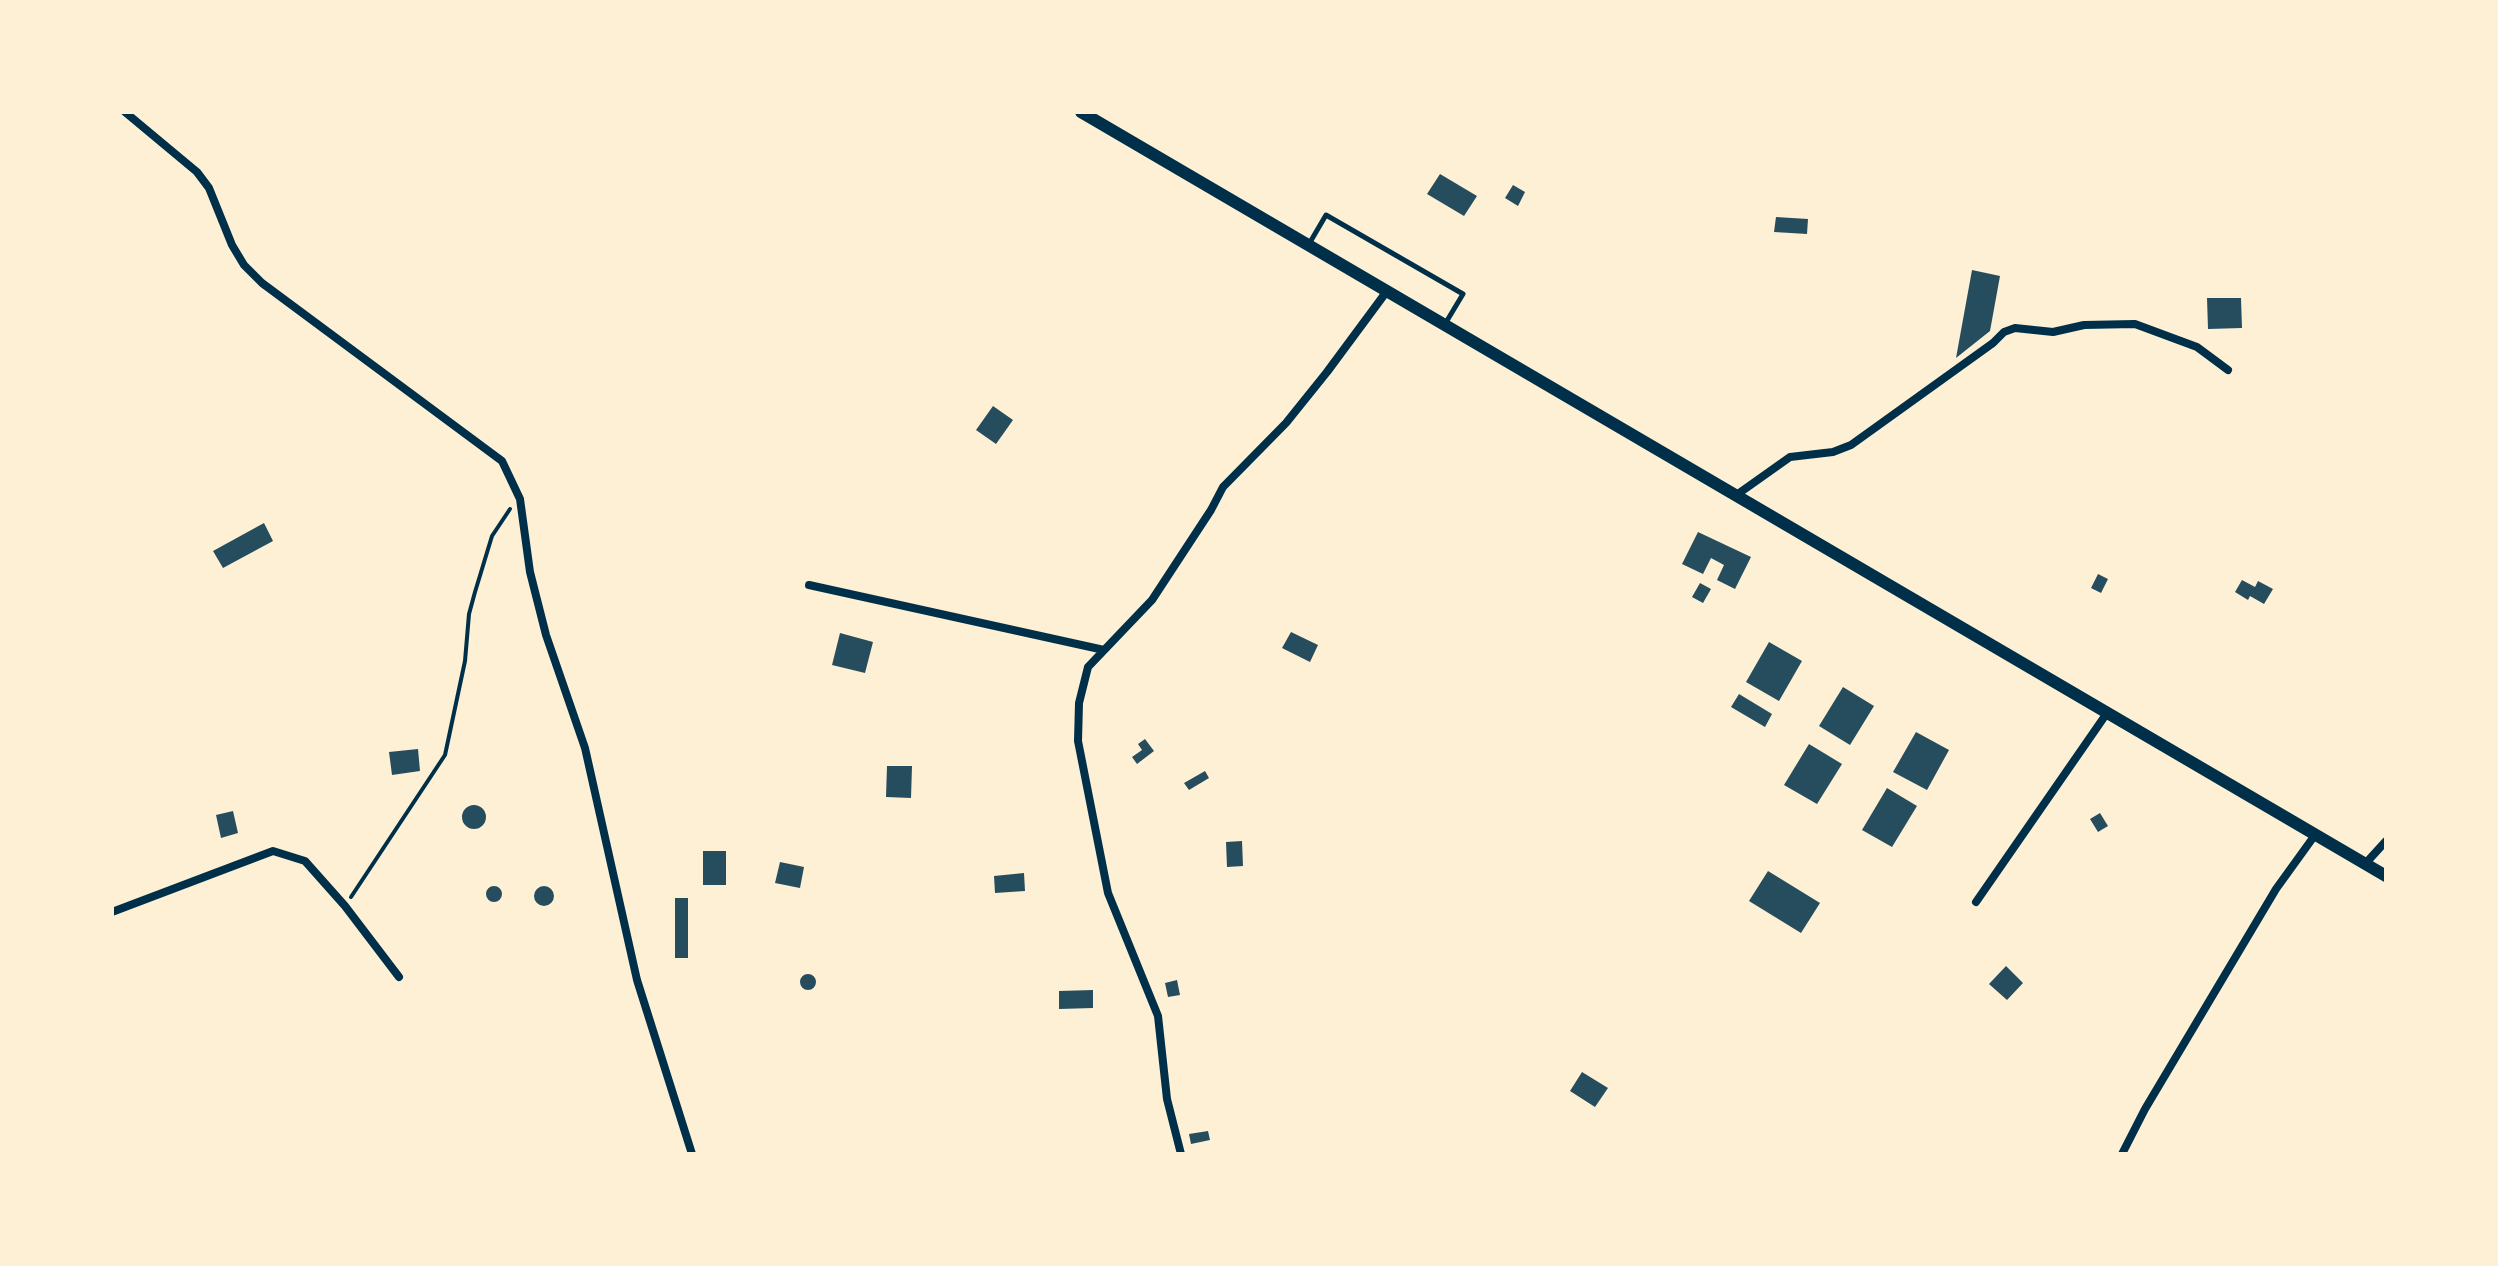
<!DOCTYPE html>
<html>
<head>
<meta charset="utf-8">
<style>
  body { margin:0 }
  #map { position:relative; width:2498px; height:1266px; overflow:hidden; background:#fdf0d5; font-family:"Roboto Condensed",sans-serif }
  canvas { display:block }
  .frame { position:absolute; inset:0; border:114px solid #fdf0d5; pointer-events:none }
</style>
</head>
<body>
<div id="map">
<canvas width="2498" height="1266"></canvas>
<div class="frame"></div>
</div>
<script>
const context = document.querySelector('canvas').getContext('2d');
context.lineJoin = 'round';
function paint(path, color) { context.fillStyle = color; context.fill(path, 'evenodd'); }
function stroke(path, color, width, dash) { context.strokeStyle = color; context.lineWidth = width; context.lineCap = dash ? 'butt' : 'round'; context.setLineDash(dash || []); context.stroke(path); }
paint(new Path2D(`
  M1440,174L1477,196L1464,216L1427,194Z
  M1513,185L1525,192L1518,206L1505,198Z
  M1776,217L1808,219L1807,234L1774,232Z
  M1972,270L2000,276L1990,331L1956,358Z
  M2207,298H2241L2242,328L2208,329Z
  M993,406L1013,420L996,444L976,430Z
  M264,523L273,541L223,568L213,551Z
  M1698,532L1751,557L1735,589L1717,580L1724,565L1711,558L1703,574L1682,564Z
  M2098,574L2108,579L2101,593L2091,588Z
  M2242,580L2255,587L2258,581L2273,589L2264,604L2250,596L2248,600L2235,592Z
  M1700,583L1711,589L1703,603L1692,597Z
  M1291,632L1318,645L1310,662L1282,648Z
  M840,633L873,642L865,673L832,665Z
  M1769,642L1802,661L1779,701L1746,682Z
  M1843,687L1874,706L1850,745L1819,726Z
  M1739,694L1772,714L1765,727L1731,707Z
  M1916,732L1949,750L1927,790L1893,772Z
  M1145,739L1154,751L1137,764L1132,757L1142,750L1138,744Z
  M1809,744L1842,764L1817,804L1784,785Z
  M418,749L420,771L392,775L389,752Z
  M887,766H912L911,798L886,797Z
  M1205,771L1209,778L1189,790L1184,783Z
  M1887,788L1917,806L1892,847L1862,830Z
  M462 817a12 12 0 1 1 24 0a12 12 0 1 1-24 0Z
  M233,811L238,833L221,838L216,815Z
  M2100,813L2108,826L2098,832L2090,819Z
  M1242,841L1243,866L1227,867L1226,842Z
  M703,851H726V885H703Z
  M780,862L804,867L800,888L775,883Z
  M1768,871L1820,903L1801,933L1749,901Z
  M1024,873L1025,891L995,893L994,876Z
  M534 896a10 10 0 1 1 20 0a10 10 0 1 1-20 0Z
  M486 894a8 8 0 1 1 16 0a8 8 0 1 1-16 0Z
  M675,898H688V958H675Z
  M2006,966L2023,983L2007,1000L1989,984Z
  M800 982a8 8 0 1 1 16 0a8 8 0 1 1-16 0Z
  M1177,980L1180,995L1168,997L1165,983Z
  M1093,990V1008L1059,1009V991Z
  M1582,1072L1608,1088L1595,1107L1570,1091Z
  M1208,1131L1210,1140L1191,1144L1189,1134Z`), '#264d5e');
stroke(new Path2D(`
  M351,897L445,755L465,661L469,614L475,592L492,536L510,509`), '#003049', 4);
stroke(new Path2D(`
  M1309,244L1326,215L1463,294L1445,324`), '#003049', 5);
stroke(new Path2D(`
  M125,112L197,172L209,188L232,245L244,265L262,283L502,461L520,499L530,572L546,635L585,748L637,980L692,1154
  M1735,496L1790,457L1833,452L1851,445L1993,343L2004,332L2015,328L2053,332L2084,325L2135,324L2197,347L2228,370
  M809,585L1104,650
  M2365,864L2386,841
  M1976,902L2107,713
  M112,912L273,851L305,861L345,906L399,977
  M1181,1154L1167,1099L1158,1016L1108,893L1078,741L1079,703L1088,667L1152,600L1211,510L1223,487L1286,423L1327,372L1387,291
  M2122,1154L2145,1109L2276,889L2315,835`), '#003049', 8);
stroke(new Path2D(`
  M1081,112L2386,876`), '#003049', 12);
</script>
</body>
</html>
